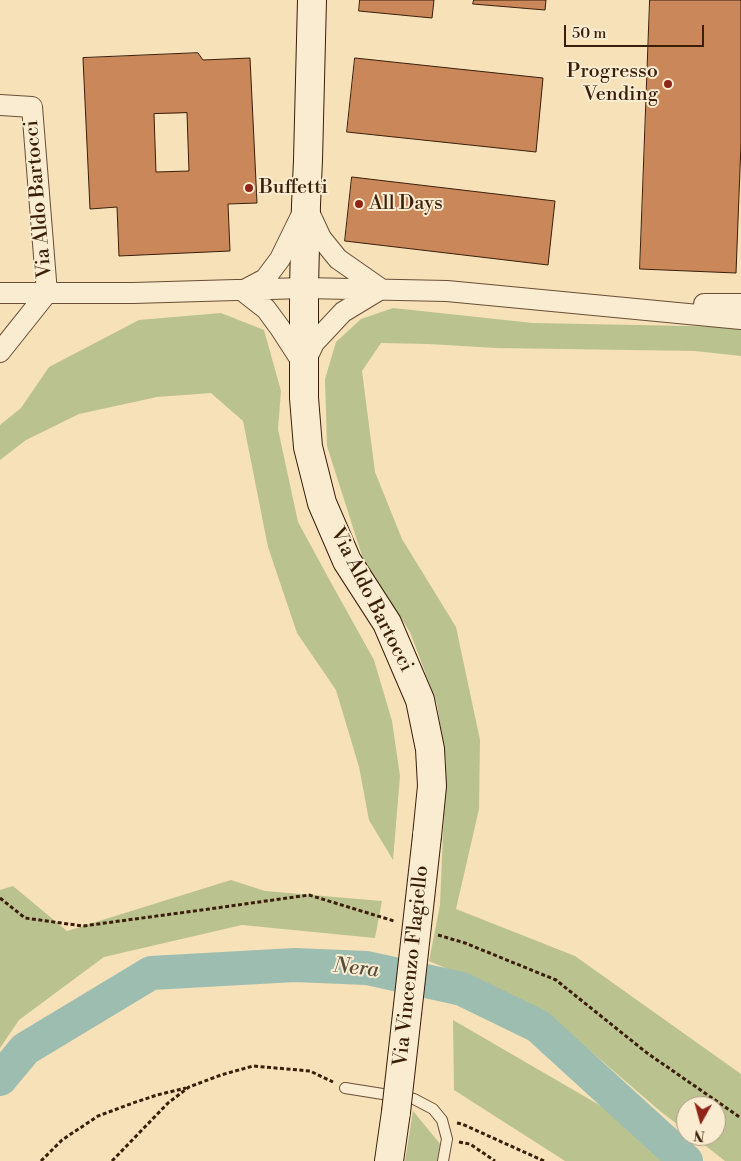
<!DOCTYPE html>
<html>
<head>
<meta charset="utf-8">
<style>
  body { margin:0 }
  #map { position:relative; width:741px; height:1161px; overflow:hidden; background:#f6e1b8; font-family:"Libre Bodoni",serif }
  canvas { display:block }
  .north { position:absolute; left:676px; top:1096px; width:50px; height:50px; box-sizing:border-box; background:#f9ecd1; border:1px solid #ad9a81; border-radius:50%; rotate:187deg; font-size:14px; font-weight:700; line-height:20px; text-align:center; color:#3a1e0a }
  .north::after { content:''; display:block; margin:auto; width:18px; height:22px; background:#8f2418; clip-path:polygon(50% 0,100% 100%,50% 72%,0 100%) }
  .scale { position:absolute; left:564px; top:25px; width:140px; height:22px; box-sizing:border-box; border:2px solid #3a1e0a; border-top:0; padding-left:6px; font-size:15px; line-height:18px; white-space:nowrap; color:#3a1e0a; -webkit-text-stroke:4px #f9ecd1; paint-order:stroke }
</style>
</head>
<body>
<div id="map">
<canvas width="741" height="1161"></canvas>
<div class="north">N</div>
<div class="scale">50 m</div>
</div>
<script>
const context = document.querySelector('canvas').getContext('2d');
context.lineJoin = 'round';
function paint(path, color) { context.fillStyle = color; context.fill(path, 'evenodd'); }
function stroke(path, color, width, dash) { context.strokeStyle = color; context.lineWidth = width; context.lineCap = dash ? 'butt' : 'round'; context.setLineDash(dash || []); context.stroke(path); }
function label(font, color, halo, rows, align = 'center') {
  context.font = font + ' "Libre Bodoni",serif'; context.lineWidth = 4; context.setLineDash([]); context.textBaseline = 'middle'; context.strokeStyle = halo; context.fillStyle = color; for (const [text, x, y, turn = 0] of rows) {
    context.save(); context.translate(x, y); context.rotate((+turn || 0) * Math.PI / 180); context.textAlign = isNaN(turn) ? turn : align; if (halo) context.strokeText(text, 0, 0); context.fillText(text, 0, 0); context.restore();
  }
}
paint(new Path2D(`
  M393,308L533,323L741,327V356L695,351L496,348L428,344L381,343L362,371L375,472L402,539L456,627L480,740L479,809L456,909L575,956L741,1074V1161H725L693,1136H716V1106H686V1131L660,1111L544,1011L429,961L440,905L446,763L437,704L410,632L364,562L327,446L325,379L336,342L361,319Z
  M221,313L264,330L281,391L278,429L298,522L329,579L374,660L392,721L400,776L393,860L369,820L359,767L336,690L297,633L268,547L243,421L211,393L157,397L79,414L26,440L0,460V425L21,408L49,367L139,320Z
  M231,880L265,891L382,901L375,938L242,925L104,957L19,1020L0,1048V890L13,886L67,931Z
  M453,1020L620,1117L665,1161H565L454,1090Z
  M413,1111L441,1145L439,1161H405Z`), '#bac390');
stroke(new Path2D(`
  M0,1079L25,1049L151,973L295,965L367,968L462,989L538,1026L686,1161`), '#9dbdb0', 34);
const building = new Path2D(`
  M360,0H434L432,18L359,11Z
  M474,0H546L545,10L473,4Z
  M650,0H741V143L736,273L640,269Z
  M198,53L203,60L250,58L257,203L228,204L230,251L119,256L117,207L90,209L83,58ZM187,113L189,171L156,172L154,114Z
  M355,58L543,78L536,152L347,132Z
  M352,177L555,201L548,265L345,241Z`);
paint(building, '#c9875a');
stroke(building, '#3a1e0a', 1);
const service = new Path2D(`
  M345,1088L414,1099L433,1109L442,1120L447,1139L443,1161`);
const minor = new Path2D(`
  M0,105L32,107L47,293L0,352
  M308,210L321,238L338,259L381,289
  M246,289L265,279L280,259L303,212
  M243,291L266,309L280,328L304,365
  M0,293H133L304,288L447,291L741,319
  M704,304H741
  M305,362L314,343L343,312L381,289`);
const secondary = new Path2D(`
  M312,0L308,160L306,205L304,288V398L308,447L322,503L347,561L387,623L420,700L430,749L432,786L427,836
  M389,1161L396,1112`);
stroke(service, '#694f36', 12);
stroke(minor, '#694f36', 22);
stroke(secondary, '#3a1e0a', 30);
stroke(new Path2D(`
  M0,898L25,918L83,926L209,909L309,895L394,921
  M438,935L465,943L556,980L647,1053L741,1118
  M457,1123L462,1124L544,1161
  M459,1142L470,1144L495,1161
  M41,1161L62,1140L98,1116L133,1103L157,1095L186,1088
  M112,1161L168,1103L189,1087L221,1075L253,1066L310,1071L333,1082`), '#3a1e0a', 3, [4, 2.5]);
stroke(service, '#f9ecd1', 10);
stroke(minor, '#f9ecd1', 20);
stroke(secondary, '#f9ecd1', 28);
const secondaryBridge = new Path2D(`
  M396,1112L427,836`);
stroke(secondaryBridge, '#3a1e0a', 30, []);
stroke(secondaryBridge, '#f9ecd1', 28);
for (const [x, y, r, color] of [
  [668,84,5,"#8f2418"],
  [249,188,5,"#8f2418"],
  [359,204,5,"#8f2418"]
]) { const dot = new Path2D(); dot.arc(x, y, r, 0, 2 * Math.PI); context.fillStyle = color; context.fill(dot); stroke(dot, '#f9ecd1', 2); }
label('20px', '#3a1e0a', '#f9ecd1', [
  ["Progresso",658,72,"right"],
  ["Vending",658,95,"right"],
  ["Buffetti",259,188],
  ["All Days",369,204]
], 'left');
label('20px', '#3a1e0a', '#f9ecd1', [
  ["Via Aldo Bartocci",39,199,-95],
  ["Via Aldo Bartocci",371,600,63],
  ["Via Vincenzo Flagiello",412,966,-84]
]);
label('italic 21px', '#584e3c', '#f9ecd1', [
  ["Nera",356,969,6]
]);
</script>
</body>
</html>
